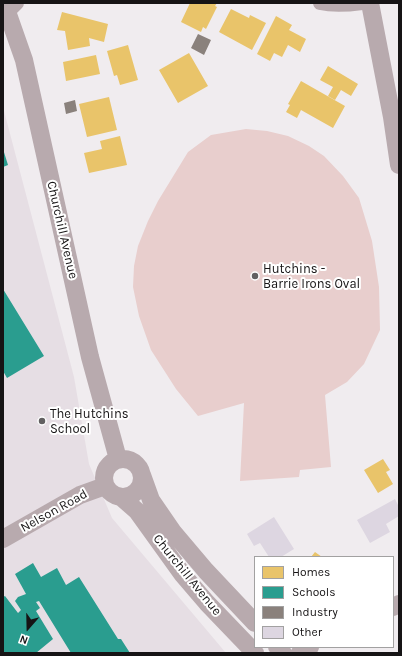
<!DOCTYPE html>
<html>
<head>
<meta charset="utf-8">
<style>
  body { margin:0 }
  #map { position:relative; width:402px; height:656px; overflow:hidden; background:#f0ecef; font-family:Karla,sans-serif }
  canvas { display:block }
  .frame { position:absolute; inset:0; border:4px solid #161415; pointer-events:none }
  .legend { position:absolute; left:254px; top:556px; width:140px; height:92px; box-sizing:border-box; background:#fff; border:1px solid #a2a1a1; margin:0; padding:5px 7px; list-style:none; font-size:12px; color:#161415 }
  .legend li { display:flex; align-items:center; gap:8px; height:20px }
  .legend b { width:20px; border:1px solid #a2a1a1 }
  .north { position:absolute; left:8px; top:608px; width:40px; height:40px; -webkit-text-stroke:3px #fff; paint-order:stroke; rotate:200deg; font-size:11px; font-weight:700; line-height:16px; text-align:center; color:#161415 }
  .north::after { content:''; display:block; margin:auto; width:14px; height:18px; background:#161415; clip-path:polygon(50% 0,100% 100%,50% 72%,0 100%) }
</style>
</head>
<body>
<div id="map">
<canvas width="402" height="656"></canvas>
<div class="frame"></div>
<ul class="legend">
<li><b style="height:11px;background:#e9c46a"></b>Homes</li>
<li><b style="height:11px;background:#2a9d8f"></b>Schools</li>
<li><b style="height:11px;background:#8a817c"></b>Industry</li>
<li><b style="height:11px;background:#ddd6e1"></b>Other</li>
</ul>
<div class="north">N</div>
</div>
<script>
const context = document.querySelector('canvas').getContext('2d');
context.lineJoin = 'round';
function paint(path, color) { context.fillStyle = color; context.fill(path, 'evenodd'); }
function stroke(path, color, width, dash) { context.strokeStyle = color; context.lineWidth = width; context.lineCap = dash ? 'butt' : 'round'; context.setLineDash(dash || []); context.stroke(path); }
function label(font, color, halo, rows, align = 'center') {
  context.font = font + ' Karla,sans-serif'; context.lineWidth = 4; context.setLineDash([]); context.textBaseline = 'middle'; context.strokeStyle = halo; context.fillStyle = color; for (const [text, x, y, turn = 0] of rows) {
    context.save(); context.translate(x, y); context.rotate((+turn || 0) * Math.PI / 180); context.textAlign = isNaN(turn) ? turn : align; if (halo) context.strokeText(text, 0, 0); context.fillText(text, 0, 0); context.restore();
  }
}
paint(new Path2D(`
  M3,107L74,377L89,464L112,518L226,653H3Z`), '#e6dee4');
paint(new Path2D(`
  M246,129L267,131L288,136L309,146L324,156L343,176L359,198L372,241L379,287L380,330L364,364L347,382L325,395L331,467L300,470L299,477L240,481L244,403L198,416L176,389L151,350L139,316L133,287L134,266L138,246L148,221L158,201L188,152L211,135Z`), '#e8cecd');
paint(new Path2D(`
  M190,3H217L215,6L217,7L206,29L203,27L201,32L181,22Z
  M231,9L249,18L250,15L266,23L252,50L219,32Z
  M62,12L108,24L104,42L89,38L90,46L68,50L65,31L57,30Z
  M276,16L292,25L289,30L306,39L300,52L288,45L282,57L274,53L270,61L257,54Z
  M128,45L138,80L120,85L117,75L114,76L107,51Z
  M189,53L208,86L178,103L159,70Z
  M96,55L100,74L66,81L63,62Z
  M328,66L358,84L351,96L341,90L335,100L328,96L333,87L320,80Z
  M301,81L345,106L333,128L301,110L297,118L286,112L290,105L288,104Z
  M109,97L117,130L87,137L79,104Z
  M120,136L127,165L89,173L84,153L102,149L100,141Z
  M383,459L390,470L386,472L393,484L378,493L364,470Z
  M315,552L322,557H311Z`), '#e9c46a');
paint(new Path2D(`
  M3,149L8,165L3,167Z
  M3,289L44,356L7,378L3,371Z
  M33,563L41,577L57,568L66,585L79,577L118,639H121L130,653H71L39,601L36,602L40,608L36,611L53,639L36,653H3V597L5,596L18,613L21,610L15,601L18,597L26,594L15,574Z`), '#2a9d8f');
paint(new Path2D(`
  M198,34L211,40L204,55L191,48Z
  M75,100L77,111L66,114L64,103Z`), '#8a817c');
paint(new Path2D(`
  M395,499L399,507V516L386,524L390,532L370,543L357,520Z
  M274,517L294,549L281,557H269L260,543L254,546L247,534Z`), '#ddd6e1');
stroke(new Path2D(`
  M320,3C333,6 348,5 362,3
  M8,12L17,3`), '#b8aaae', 14);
stroke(new Path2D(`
  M4,3L24,60L90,357L118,459
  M370,3L392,117L399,165
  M104 478a19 19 0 1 1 38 0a19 19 0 1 1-38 0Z
  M142,475L151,500L173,532L206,571L255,623
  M121,497L137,511L183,575L207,603L255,653
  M3,539L80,495L105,486
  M393,607L399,604
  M277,647L283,653
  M300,653L310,647`), '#b8aaae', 18);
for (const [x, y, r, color] of [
  [255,276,4,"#626061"],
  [42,421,4,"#626061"]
]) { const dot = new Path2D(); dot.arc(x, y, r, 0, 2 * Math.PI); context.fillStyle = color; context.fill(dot); stroke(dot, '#fff', 1.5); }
label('13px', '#161415', '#fff', [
  ["Churchill Avenue",62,230,77],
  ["Nelson Road",54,511,-29],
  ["Churchill Avenue",187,575,51]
]);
label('13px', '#161415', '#fff', [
  ["Hutchins -",263,269],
  ["Barrie Irons Oval",263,284],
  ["The Hutchins",50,414],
  ["School",50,429]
], 'left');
</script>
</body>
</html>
